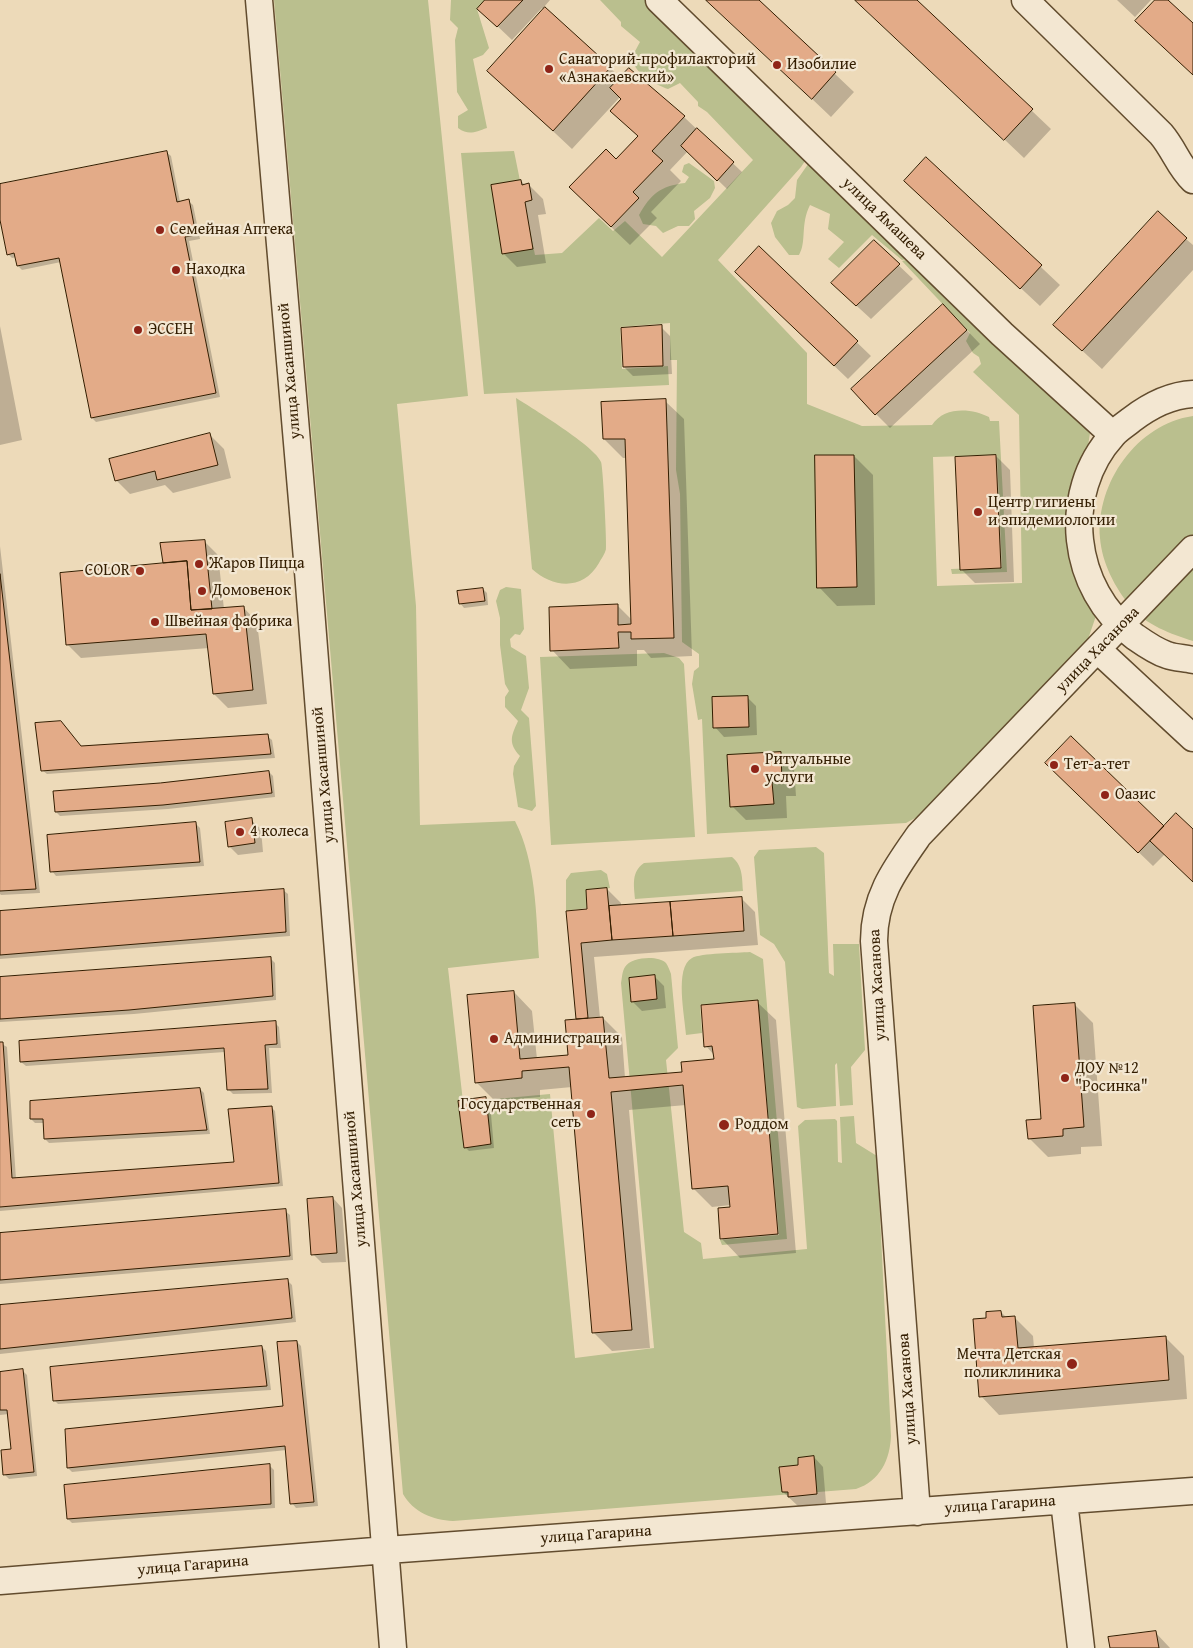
<!DOCTYPE html>
<html>
<head>
<meta charset="utf-8">
<style>
  body { margin:0 }
  canvas { display:block; background:#eddab9 }
</style>
</head>
<body>
<canvas width="1193" height="1648"></canvas>
<script>
const context = document.querySelector('canvas').getContext('2d');
context.lineJoin = 'round';
function paint(path, color) { context.fillStyle = color; context.fill(path, 'evenodd'); }
function stroke(path, color, width, dash) { context.strokeStyle = color; context.lineWidth = width; context.lineCap = dash ? 'butt' : 'round'; context.setLineDash(dash || []); context.stroke(path); }
function label(font, color, halo, rows, align = 'center') {
  context.font = font + ' "Gentium Book Plus",serif'; context.lineWidth = 4.5; context.setLineDash([]); context.textBaseline = 'middle'; context.strokeStyle = halo; context.fillStyle = color; for (const [text, x, y, turn = 0] of rows) {
    context.save(); context.translate(x, y); context.rotate((+turn || 0) * Math.PI / 180); context.textAlign = isNaN(turn) ? turn : align; if (halo) context.strokeText(text, 0, 0); context.fillText(text, 0, 0); context.restore();
  }
}
paint(new Path2D(`
  M274,0H428L468,396L397,404L416,606L420,825L515,821C536,862 536,913 539,958L448,968L463,1102L550,1094L575,1358L654,1348L621,983C622,979 622,971 625,967C631,957 658,955 666,963C668,966 670,971 671,974L678,1048L666,1060L684,1232L701,1243L703,1259L807,1249L798,1126L805,1120L835,1119L837,1121L838,1162L842,1163L840,1117L854,1116L856,1143L877,1156L891,1436C890,1460 880,1481 856,1489L453,1521C433,1520 413,1512 403,1494Z
  M451,0H485L477,9L489,48L483,55L473,59L487,128C475,132 469,136 458,128V116L468,110L457,92L455,40L458,28L450,20Z
  M600,0H653L806,152L805,161L801,167L718,260L807,353V404L862,426L932,425C944,406 972,408 989,417L990,421H999L1007,572L952,574L951,569L1002,567L997,455L933,457L937,586L1022,583L1019,415L973,372L981,364L979,357L973,353L966,341L970,333L902,261L914,258L1089,423L1090,433L1083,478L1097,613L1086,645L919,816L906,823L707,834L702,719L698,720L692,684L694,671L699,667V654L682,642L680,494L676,470L677,360H670V323L620,327L622,369L668,366L669,385L484,394L461,153L514,151L535,255L562,253L599,218L613,231L625,221L662,257L753,160L707,112L698,106V102L680,83L668,89C656,85 631,72 633,57C634,52 638,46 640,42L621,26V22Z
  M813,157L914,257L902,260L872,235L839,268L828,259L844,242L828,229L830,214L810,205C800,225 807,241 799,255H789L775,237L771,223L777,211L788,205L795,198L797,180Z
  M689,163L714,181L715,188L710,198L694,211L695,219L689,226H678L663,233L656,226L643,224L639,215C651,194 660,186 685,183L689,177L682,172L684,165Z
  M516,398C532,408 596,447 601,462C603,466 607,545 606,549C605,554 601,559 599,563C583,591 553,588 532,569Z
  M1193,416V641C1171,634 1146,625 1131,607C1115,588 1102,563 1100,538C1096,483 1137,424 1193,416Z
  M506,587L521,589L524,629L520,635L515,634L510,639L511,647L526,656L529,688L521,710L529,718L536,806L532,811L518,807L513,774L514,766L520,756C508,743 511,736 518,721L505,707V697L509,691L505,684L500,645V618L496,601L500,590Z
  M664,653L679,658L684,664L695,837L551,845L540,657Z
  M816,847L824,853L829,973L834,976L833,944H859L865,1050L851,1067L853,1105L840,1106L837,1063L835,1065L836,1106L802,1109L797,1107L785,962L774,944L760,935L754,857L759,850Z
  M732,857C743,866 742,878 743,891L635,899C634,885 631,872 644,863Z
  M601,870L607,874L610,888L586,890L587,908L566,911V880L571,873Z
  M750,952L763,959L787,1239L722,1245L720,1240L779,1235L758,1000L700,1005L702,1033L686,1035C685,1017 674,967 692,958C701,953 737,953 750,952Z`), '#babf8e');
paint(new Path2D(`
  M487,0H550L544,7L621,78L629,69L684,117L742,172L727,189L688,151L670,170L681,181L651,212L657,218L630,245L589,206L616,160L639,137L612,111L623,99L620,97L572,149L489,71L544,10L542,8L512,40L493,22Z
  M708,0H757L854,92L831,117Z
  M857,0H915L1051,129L1024,158Z
  M1117,0H1151L1135,17Z
  M166,152L171,156L180,202L188,201L193,205L200,239L189,241L220,397L96,422L92,418L61,262L22,270L18,266L17,257L12,258L8,254L0,214V186Z
  M926,159L1060,285L1040,306L925,199Z
  M521,181L525,185H529L543,199L546,214L538,215L546,263L517,267L503,253Z
  M1186,239L1193,245V270L1102,369L1074,343Z
  M874,242L913,279L871,319L847,297Z
  M759,248L871,356L848,379L750,286Z
  M957,320L980,344L890,428L876,414Z
  M0,326L22,440L0,445Z
  M661,327L670,336L672,374L633,376L624,367Z
  M665,401L684,419L692,656L651,658L644,650H637V666L570,669L552,650L617,605L632,620L627,458H623L604,439Z
  M210,435L224,449L231,478L173,493L165,485L130,494L116,480Z
  M854,456L873,475L875,605L837,606L819,587Z
  M996,456L1010,470L1014,582L975,583L961,569Z
  M204,541L218,555L224,609L243,607L257,622L267,704L228,708L214,694L209,648L81,658L67,644L164,564L162,544Z
  M0,546L40,893L1,895L0,894Z
  M483,589L487,593L488,605L464,608L460,603Z
  M747,697L756,706L757,735L724,737L715,727Z
  M267,736L272,740L275,758L47,774L42,770L82,747Z
  M780,753L794,768L796,796H786L787,818L746,820L732,806Z
  M269,772L273,776L275,797L168,809L60,816L56,812L160,784Z
  M1060,777L1165,828L1193,831V881L1165,854L1153,866Z
  M251,820L261,829L263,852L238,855L229,846Z
  M196,824L200,828L204,866L56,876L52,871Z
  M607,889L621,903V907L741,898L755,912L758,945L594,957L600,1018H603L622,1037L625,1078L683,1073L715,1060L714,1055L706,1046L757,1002L776,1020L796,1253L740,1258L722,1239L731,1205L712,1207L693,1188L686,1105L629,1110L650,1348L612,1351L593,1332L572,1087L540,1090V1097L495,1101L476,1082L514,992L532,1011L537,1059L570,1056L577,1020L567,912L588,910Z
  M283,890L288,894L290,936L0,959V930Z
  M271,959L275,963L276,1000L134,1014L0,1022V979Z
  M654,976L664,986L666,1008L642,1011L633,1002Z
  M1074,1004L1093,1023L1102,1146L1081,1147V1154L1048,1157L1029,1138L1042,1120Z
  M275,1023L279,1027L281,1048H269L272,1093L233,1094L229,1090L225,1052L26,1066L21,1062Z
  M0,1043L7,1047L16,1179L235,1163L271,1107L275,1111L283,1186L0,1211Z
  M200,1089L204,1093L210,1134L49,1143L45,1139V1123H35L31,1119Z
  M485,1099L490,1103L494,1148L469,1151L465,1147Z
  M333,1198L342,1208L346,1262L322,1263L313,1254Z
  M285,1211L290,1215L293,1260L0,1284V1234Z
  M287,1280L292,1285L296,1322L0,1354V1306Z
  M1001,1312L1007,1318L1014,1317L1033,1336L1034,1348L1165,1337L1184,1356L1187,1399L999,1415L981,1396L988,1319Z
  M297,1342L301,1346L318,1506L296,1508L292,1503L287,1450L72,1472L68,1468L284,1408Z
  M262,1347L266,1351L271,1390L58,1404L54,1400Z
  M22,1370L27,1375L37,1476L9,1479L5,1475L12,1450L9,1414L0,1415V1373Z
  M814,1457L823,1467L826,1503L798,1506L783,1492L800,1466Z
  M269,1465L274,1470L275,1508L72,1523L68,1519Z
  M1155,1632L1170,1648H1111Z`), '#0003');
const building = new Path2D(`
  M485,0H523L497,27L477,9Z
  M706,0H759L836,72L812,99Z
  M855,0H917L1033,109L1004,140Z
  M1155,0H1168L1193,23V75L1135,21Z
  M545,7L611,67L553,131L487,71Z
  M629,68L685,116L652,151L663,161L633,192L639,198L611,227L569,187L606,149L616,159L638,136L610,111L621,99L610,88Z
  M697,128L734,162L717,181L681,146Z
  M167,151L177,202L189,199L196,235L185,237L216,393L91,418L59,258L17,266L14,253L7,255L0,220V184Z
  M926,157L1042,265L1020,289L904,181Z
  M521,180L522,185L529,183L532,200L525,202L533,249L502,254L491,185Z
  M1158,211L1187,238L1082,351L1053,325Z
  M874,240L900,264L856,306L831,283Z
  M759,246L858,341L834,366L735,272Z
  M943,304L967,330L875,415L851,389Z
  M662,325L663,366L623,367L621,328Z
  M666,399L674,638L631,639V632H618L619,648L550,651L549,607L618,604V625L631,624L625,439H603L601,402Z
  M210,433L218,465L157,480L155,471L115,481L109,459Z
  M815,455H854L857,587L817,588Z
  M996,455L1001,568L960,570L955,457Z
  M205,540L212,609L191,610L187,561L163,563L160,543Z
  M187,561L191,610L244,606L253,690L213,694L206,634L66,645L60,573Z
  M0,574L36,889L0,891Z
  M483,588L485,601L459,604L457,591Z
  M748,696L749,727L713,728L712,697Z
  M61,721L81,746L268,734L271,754L41,771L35,723Z
  M1071,736L1164,826L1138,853L1045,763Z
  M781,752L782,782H772L774,804L730,807L727,755Z
  M269,771L272,793L163,805L55,812L53,791L160,783Z
  M1176,813L1193,829V882L1150,841Z
  M252,818L255,843L228,847L225,822Z
  M196,822L200,862L50,872L47,835Z
  M607,888L612,940L581,943L588,1018L576,1019L566,911L587,909L586,890Z
  M284,889L286,932L0,955V911Z
  M742,897L744,931L673,936L670,902Z
  M670,902L673,936L612,940L609,906Z
  M271,957L273,996L129,1010L0,1019V977Z
  M655,975L657,999L631,1002L629,978Z
  M514,991L520,1059L568,1055L565,1020L603,1017L609,1078L682,1072L681,1062L714,1059L712,1046L704,1047L701,1005L758,1000L778,1234L720,1239L718,1208L730,1207L728,1186L692,1189L683,1085L611,1092L632,1330L592,1333L569,1067L522,1071V1078L475,1083L467,995Z
  M1075,1003L1084,1127L1063,1129V1136L1028,1139L1026,1120L1041,1119L1033,1006Z
  M276,1021L277,1044L265,1045L268,1089L227,1090L224,1048L20,1062L19,1041Z
  M0,1042H3L12,1178L234,1162L228,1109L272,1106L279,1183L0,1207Z
  M200,1088L207,1130L44,1139L43,1119H30V1101Z
  M486,1097L491,1144L464,1148L458,1101Z
  M333,1197L337,1253L311,1255L307,1199Z
  M286,1209L290,1256L0,1280V1233Z
  M288,1279L292,1318L0,1349V1305Z
  M1001,1311L1002,1317L1015,1316L1018,1348L1166,1336L1169,1380L979,1397L973,1319L986,1318V1312Z
  M297,1341L314,1502L290,1504L285,1446L67,1468L65,1429L283,1406L277,1342Z
  M262,1346L267,1386L53,1401L50,1367Z
  M23,1369L34,1472L3,1475L1,1450L11,1449L7,1410H0V1372Z
  M814,1456L817,1494L788,1497V1492H782L779,1467L798,1465V1458Z
  M270,1464L271,1504L67,1519L64,1485Z
  M1156,1631L1159,1648H1110L1108,1637Z`);
paint(building, '#e3ab88');
stroke(building, '#331d00', 1);
const minor = new Path2D(`
  M259,0L307,559L393,1648
  M659,0L1002,334L1113,435
  M1025,0L1161,134C1174,149 1179,167 1193,180
  M1193,394C1171,395 1148,407 1131,420C1125,425 1118,429 1113,435C1060,493 1071,590 1134,636C1144,643 1155,651 1167,655C1175,658 1185,658 1193,660
  M1098,650L1193,738
  M1064,1501L1081,1648
  M917,1512L874,941C874,897 895,869 919,835L1193,549
  M0,1581L387,1550L1193,1491`);
stroke(minor, '#624c2e', 29);
stroke(minor, '#f3e7d2', 26);
for (const [x, y, r, color] of [
  [777,65,5,"#8f2418"],
  [549,69,5,"#8f2418"],
  [160,230,5,"#8f2418"],
  [176,270,5,"#8f2418"],
  [138,330,5,"#8f2418"],
  [978,512,5,"#8f2418"],
  [199,564,5,"#8f2418"],
  [140,571,5,"#8f2418"],
  [202,591,5,"#8f2418"],
  [155,622,5,"#8f2418"],
  [1054,765,5,"#8f2418"],
  [755,769,5,"#8f2418"],
  [1105,795,5,"#8f2418"],
  [240,832,5,"#8f2418"],
  [494,1039,5,"#8f2418"],
  [1065,1078,5,"#8f2418"],
  [591,1114,5,"#8f2418"],
  [724,1125,6,"#8f2418"],
  [1072,1364,6,"#8f2418"]
]) { const dot = new Path2D(); dot.arc(x, y, r, 0, 2 * Math.PI); context.fillStyle = color; context.fill(dot); stroke(dot, '#f3e7d2', 2); }
label('16px', '#331d00', '#f3e7d2', [
  ["Санаторий-профилакторий",559,60],
  ["«Азнакаевский»",559,78],
  ["Изобилие",787,65],
  ["Семейная Аптека",170,230],
  ["Находка",186,270],
  ["ЭССЕН",148,330],
  ["Центр гигиены",988,503],
  ["и эпидемиологии",988,521],
  ["Жаров Пицца",209,564],
  ["COLOR",130,571,"right"],
  ["Домовенок",212,591],
  ["Швейная фабрика",165,622],
  ["Ритуальные",765,760],
  ["услуги",765,778],
  ["Тет-а-тет",1064,765],
  ["Оазис",1115,795],
  ["4 колеса",250,832],
  ["Администрация",504,1039],
  ["ДОУ №12",1075,1069],
  ["\"Росинка\"",1075,1087],
  ["Государственная",581,1105,"right"],
  ["сеть",581,1123,"right"],
  ["Роддом",735,1125],
  ["Мечта Детская",1061,1355,"right"],
  ["поликлиника",1061,1373,"right"]
], 'left');
label('16px', '#331d00', '#f3e7d2', [
  ["улица Ямашева",884,219,44],
  ["улица Хасаншиной",290,371,-95],
  ["улица Хасанова",1098,650,-46],
  ["улица Хасаншиной",324,775,-95],
  ["улица Хасанова",878,985,-93],
  ["улица Хасаншиной",356,1179,-95],
  ["улица Хасанова",908,1389,-94],
  ["улица Гагарина",1000,1505,-4],
  ["улица Гагарина",596,1535,-4],
  ["улица Гагарина",193,1566,-5]
]);
</script>
</body>
</html>
